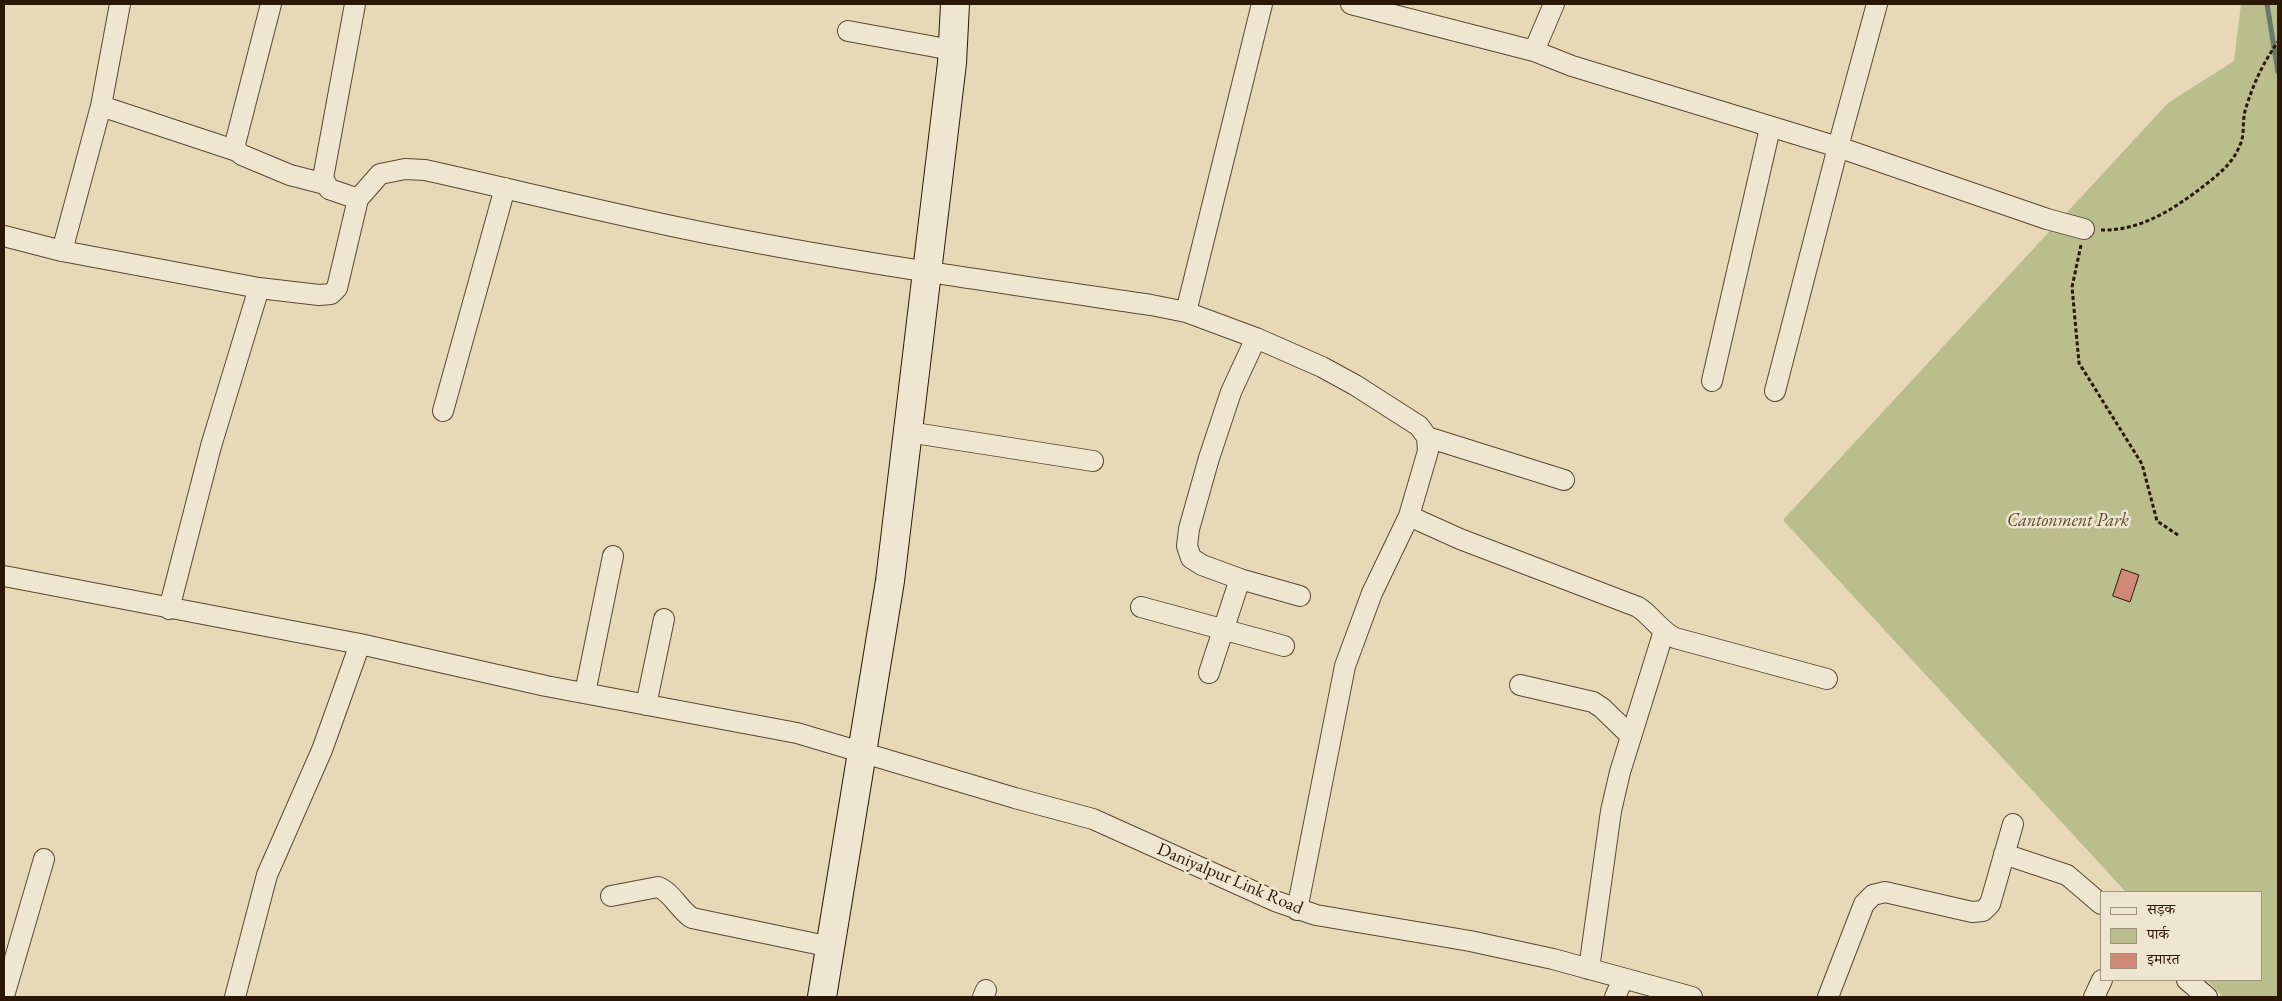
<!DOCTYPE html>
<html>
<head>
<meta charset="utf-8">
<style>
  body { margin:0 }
  #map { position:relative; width:2282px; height:1001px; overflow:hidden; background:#e7d8b8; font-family:"EB Garamond","Noto Serif Devanagari",serif }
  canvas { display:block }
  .frame { position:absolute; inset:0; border:5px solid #2b1706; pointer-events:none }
  .legend { position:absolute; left:2100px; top:891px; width:162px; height:90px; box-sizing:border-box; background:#efe6d1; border:1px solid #a19380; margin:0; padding:6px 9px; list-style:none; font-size:15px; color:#2b1706 }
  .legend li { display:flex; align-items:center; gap:10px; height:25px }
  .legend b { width:25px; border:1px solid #a19380 }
</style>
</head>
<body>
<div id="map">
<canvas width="2282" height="1001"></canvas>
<div class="frame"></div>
<ul class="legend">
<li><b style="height:6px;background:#efe6d1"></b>सड़क</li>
<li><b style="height:14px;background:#b9be8c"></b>पार्क</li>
<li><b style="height:14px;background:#cf8a76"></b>इमारत</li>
</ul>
</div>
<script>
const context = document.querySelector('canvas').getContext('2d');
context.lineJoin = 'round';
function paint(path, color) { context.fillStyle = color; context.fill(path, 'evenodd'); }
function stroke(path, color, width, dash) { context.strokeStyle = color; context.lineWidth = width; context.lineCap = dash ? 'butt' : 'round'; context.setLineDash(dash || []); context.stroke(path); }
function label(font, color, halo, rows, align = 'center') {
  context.font = font + ' "EB Garamond",serif'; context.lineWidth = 5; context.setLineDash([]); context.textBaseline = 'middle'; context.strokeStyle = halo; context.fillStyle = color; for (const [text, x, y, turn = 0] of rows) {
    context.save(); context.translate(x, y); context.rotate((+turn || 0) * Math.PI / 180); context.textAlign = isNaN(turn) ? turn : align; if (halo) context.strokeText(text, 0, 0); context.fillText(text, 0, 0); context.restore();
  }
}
paint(new Path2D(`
  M2241,4H2278V997H2223L2207,980H2261V892H2126L1783,520L2168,103L2234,61Z`), '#b9be8c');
stroke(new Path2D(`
  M2267,4L2278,72`), '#6c786d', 5);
const building = new Path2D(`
  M2122,569L2139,575L2130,602L2113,596Z`);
paint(building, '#cf8a76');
stroke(building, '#2b1706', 1);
const street = new Path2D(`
  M271,4L235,144L237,151L242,155L290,175L325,184
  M355,4L323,178L329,189L358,199
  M1351,4L1534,51L1572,66L1838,147L2047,219L2084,229
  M848,31L952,50
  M1534,51L1554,4
  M101,106L237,151
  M4,236L62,251L259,288L319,295L331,294L337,288L358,199L380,174L405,169L425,170C524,192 622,217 721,236C864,264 1008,284 1151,305L1186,312L1256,338L1322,367L1355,385L1419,426L1427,437L1428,451L1409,516L1372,593L1345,666L1297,910
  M62,251L101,106L120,4
  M1186,312L1262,4
  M1256,338L1231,392L1209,458L1189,529L1187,546L1191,558L1202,565L1240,579L1300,596
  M1712,381L1770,128
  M1775,391L1838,147L1877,4
  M443,411L505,188
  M908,432L1093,461
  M1427,437L1564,480
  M1409,516L1460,539L1638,607C1652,616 1660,631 1675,638L1827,679
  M4,576L360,644L546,686L797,733L1015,798L1093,819L1275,901L1316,915L1470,941L1553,959L1692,997
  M1141,607L1284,646
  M169,609L211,446L259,288
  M1209,673L1240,579
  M1520,685L1593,702L1602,708L1631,736
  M585,693L613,556
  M646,705L664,619
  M2004,854L2067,875L2101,904
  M611,896L658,887C672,892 679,910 692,918L831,947
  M1589,969L1611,811L1620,772L1664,631
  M2187,980L2207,997
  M4,996L44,859
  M235,997L267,875L322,750L360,644
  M983,997L986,990
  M1615,997L1623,979
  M1828,997L1864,904L1873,895L1885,892L1972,912L1983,911L1990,904L2013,824
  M2094,997L2102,980`);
const secondary = new Path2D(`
  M822,997L890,581L952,63L955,4`);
stroke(street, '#5a4732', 22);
stroke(secondary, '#2b1706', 30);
stroke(new Path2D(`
  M2101,230C2141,231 2174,209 2205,185C2219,174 2233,163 2240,145C2245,135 2242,122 2245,111C2252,87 2263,62 2278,42
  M2081,245L2072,287L2079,363L2142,464L2157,521L2178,535`), '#2b1706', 3, [4, 2.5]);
stroke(street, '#efe6d1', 20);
stroke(secondary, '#efe6d1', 28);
label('italic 18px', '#56492e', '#efe6d1', [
  ["Cantonment Park",2068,521]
]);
label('18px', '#2b1706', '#efe6d1', [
  ["Daniyalpur Link Road",1230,879,23]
]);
</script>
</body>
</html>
